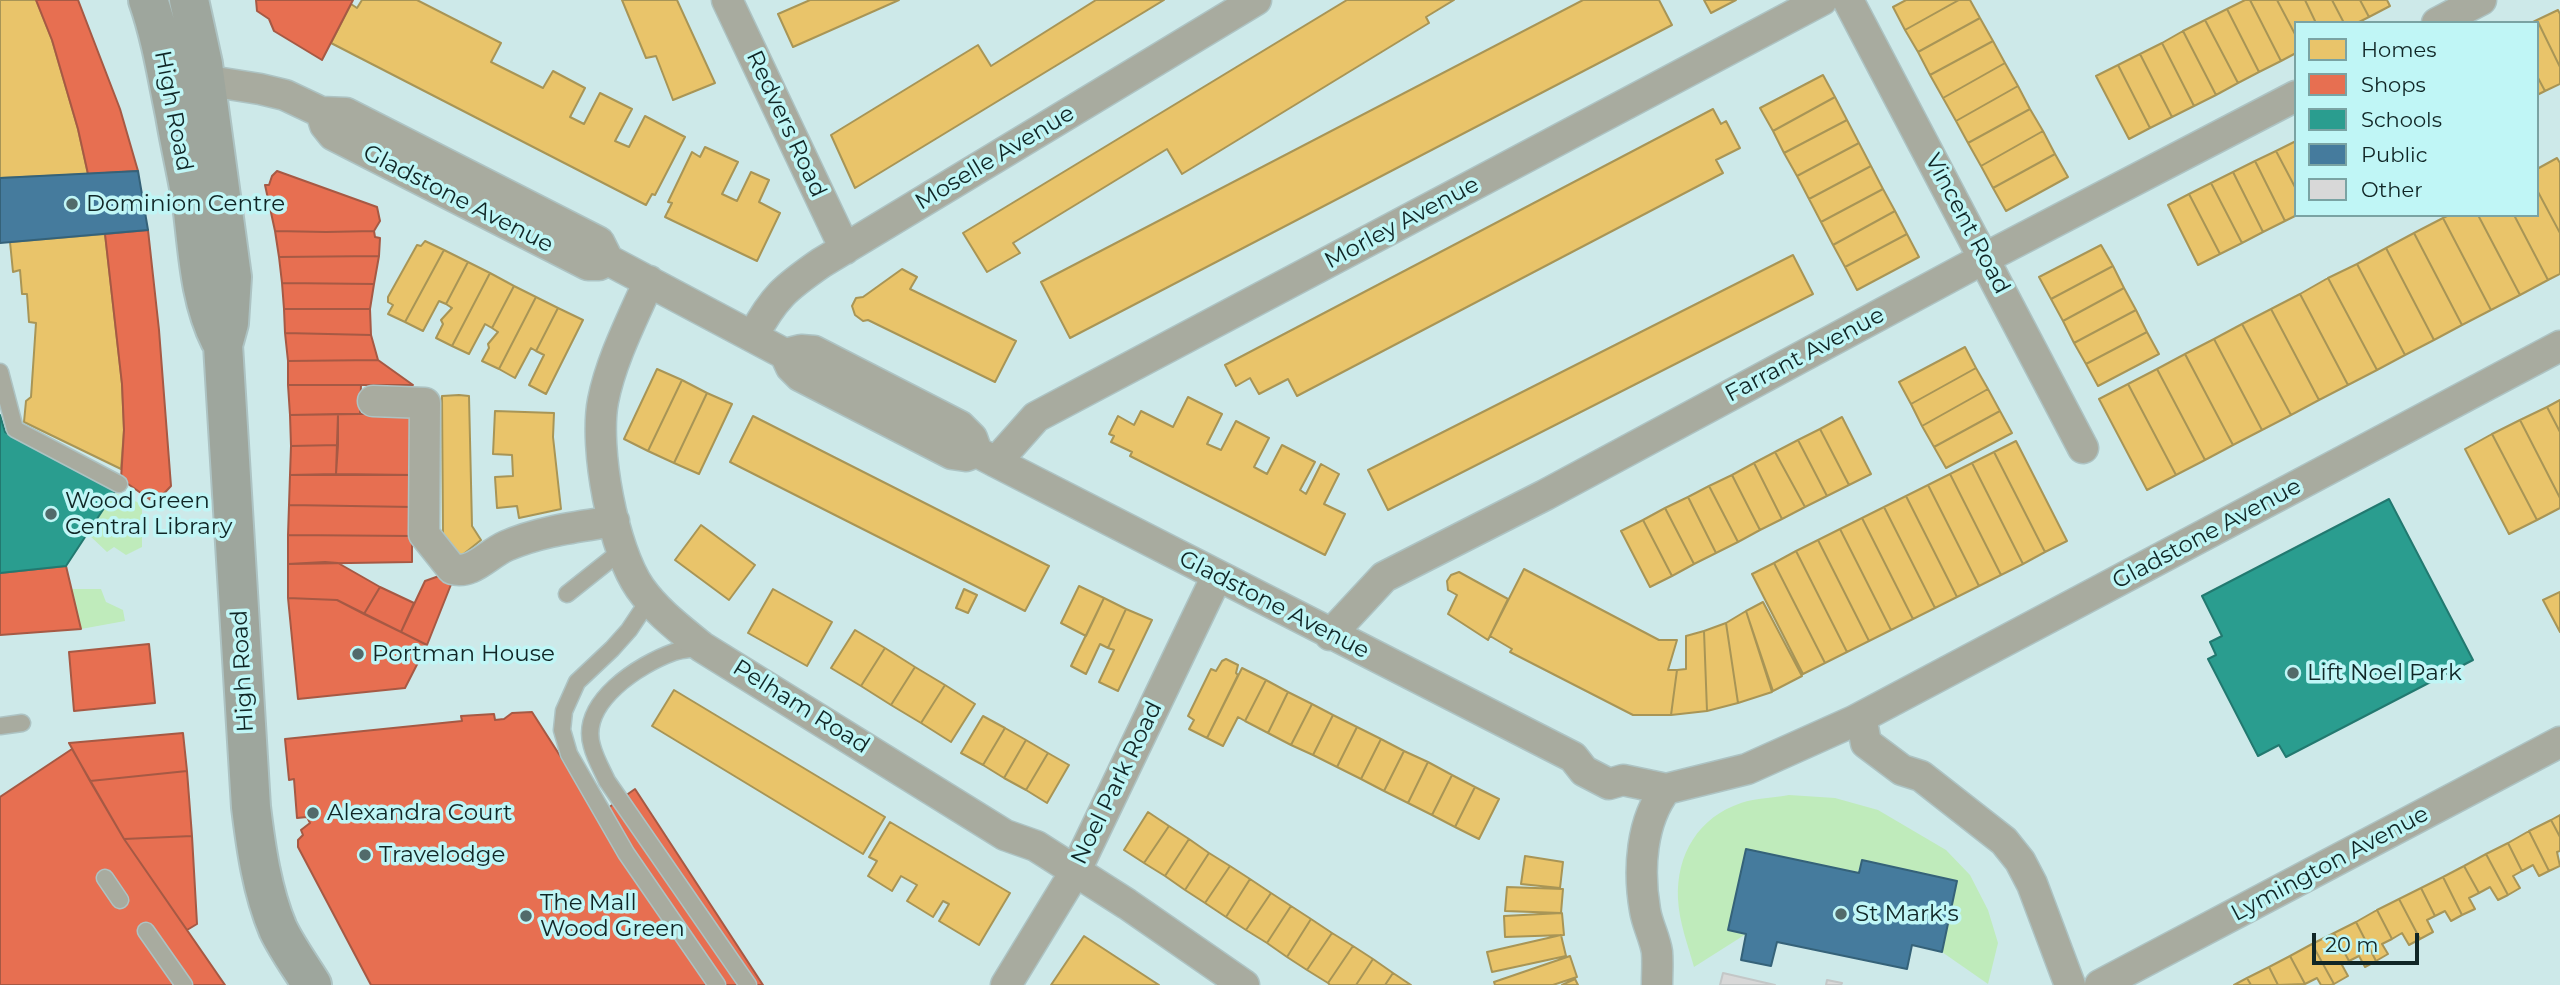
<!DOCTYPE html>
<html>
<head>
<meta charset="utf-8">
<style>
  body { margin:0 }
  #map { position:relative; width:2560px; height:985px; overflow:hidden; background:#cde9e9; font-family:Montserrat,sans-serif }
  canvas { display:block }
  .legend { position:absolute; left:2294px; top:21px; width:245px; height:196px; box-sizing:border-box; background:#c0f6f6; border:2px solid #7aa3a3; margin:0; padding:9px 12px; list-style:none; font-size:21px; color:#102626 }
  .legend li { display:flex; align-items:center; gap:14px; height:35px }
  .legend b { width:35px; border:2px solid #7aa3a3 }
  .scale { position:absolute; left:2312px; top:933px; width:107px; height:32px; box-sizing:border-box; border:4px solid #102626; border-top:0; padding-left:9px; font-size:21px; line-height:24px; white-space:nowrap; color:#102626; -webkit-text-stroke:5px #c0f6f6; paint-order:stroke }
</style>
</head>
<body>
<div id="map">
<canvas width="2560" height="985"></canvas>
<ul class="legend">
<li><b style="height:19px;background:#e9c46a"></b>Homes</li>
<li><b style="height:19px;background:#e76f51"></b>Shops</li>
<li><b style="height:19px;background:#2a9d8f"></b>Schools</li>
<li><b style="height:19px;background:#457b9d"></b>Public</li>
<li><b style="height:19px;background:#d8d8d8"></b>Other</li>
</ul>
<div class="scale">20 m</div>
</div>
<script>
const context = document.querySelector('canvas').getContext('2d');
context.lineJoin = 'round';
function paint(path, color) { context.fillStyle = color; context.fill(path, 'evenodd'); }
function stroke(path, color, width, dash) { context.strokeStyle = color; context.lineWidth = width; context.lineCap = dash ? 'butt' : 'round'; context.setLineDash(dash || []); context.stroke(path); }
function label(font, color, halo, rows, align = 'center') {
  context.font = font + ' Montserrat,sans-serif'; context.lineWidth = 7; context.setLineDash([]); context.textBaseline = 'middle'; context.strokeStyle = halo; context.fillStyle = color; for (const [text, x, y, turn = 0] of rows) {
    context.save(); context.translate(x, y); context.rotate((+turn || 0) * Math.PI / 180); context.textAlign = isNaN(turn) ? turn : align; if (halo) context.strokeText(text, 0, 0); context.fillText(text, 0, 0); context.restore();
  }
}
paint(new Path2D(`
  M115,493L142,504V547L126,555L114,547L107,552L88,534Z
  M72,589H101L106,602L123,610L125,621L81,629Z
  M1789,795L1835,798L1878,810L1946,850L1970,875L1988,910L1998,943L1988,984L1942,952L1957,881L1863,860L1859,873L1746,849L1728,930L1746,934L1694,967C1688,945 1679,922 1678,899C1676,854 1699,817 1741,803C1756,798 1774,798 1789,795Z`), '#bfebbb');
const homes = new Path2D(`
  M0,0H36L52,40L78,129L88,174L0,178Z
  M362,0H417L501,43L491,62L543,88L553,71L585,88L570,117L584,124L600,93L632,109L615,141L629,147L645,116L685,137L655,195L652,194L646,205L331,43L351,4L357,8Z
  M622,0H677L715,83L673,100L656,56L646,58Z
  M810,0H899L793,47L778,14Z
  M1096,0H1164L855,188L831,135L978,45L991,66Z
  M1347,0H1454L1426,17L1429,23L1182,174L1167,149L1013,243L1020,253L987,272L963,233Z
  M1583,0H1659L1672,25L1070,338L1041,282Z
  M1704,0H1736L1711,13Z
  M1906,0H1959L1905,30L1893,7Z
  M1959,0H1970L1980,18L1918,52L1905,30Z
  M2245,0H2250L2281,61L2259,72L2227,9Z
  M2250,0H2277L2296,36V53L2281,61Z
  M2277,0H2305L2316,23H2296V36Z
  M2305,0H2332L2344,23H2316Z
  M2332,0H2360L2369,17L2357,23H2344Z
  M2360,0H2387L2390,6L2369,17Z
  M2227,9L2259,72L2238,83L2205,20Z
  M2558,10L2560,14V67L2537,20Z
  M1980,18L1993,41L1930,75L1918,52Z
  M2205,20L2238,83L2216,95L2183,31Z
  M2537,20L2560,67V84L2545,91L2537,76V23H2531Z
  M2183,31L2216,95L2194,106L2162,43Z
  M1993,41L2005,63L1943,98L1930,75Z
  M2162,43L2194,106L2172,117L2140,54Z
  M2140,54L2172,117L2150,128L2118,65Z
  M2005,63L2018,86L1956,121L1943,98Z
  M2118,65L2150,128L2129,139L2096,76Z
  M1823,75L1835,97L1773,131L1760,108Z
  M2537,76L2545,91L2537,95Z
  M2018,86L2030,109L1968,143L1956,121Z
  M1835,97L1847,120L1784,153L1773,131Z
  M1713,109L1721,124L1726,121L1740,148L1716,160L1723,173L1297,396L1288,379L1259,394L1250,378L1236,386L1225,365Z
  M2030,109L2043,131L1981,166L1968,143Z
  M1847,120L1859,143L1797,176L1784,153Z
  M2043,131L2055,154L1993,188L1981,166Z
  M2296,141V189L2276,151Z
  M1859,143L1871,166L1809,199L1797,176Z
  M705,147L738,162L722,194L737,201L751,172L769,180L759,202L780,213L757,261L665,217L672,203L668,202L692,152L700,157Z
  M2276,151L2296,189L2297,215L2285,221L2255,161Z
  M2055,154L2068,177L2006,211L1993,188Z
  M2557,158L2560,163V233L2537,190V169Z
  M2255,161L2285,221L2263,232L2233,172Z
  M1871,166L1883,189L1821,222L1809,199Z
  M2233,172L2263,232L2242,243L2211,183Z
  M2211,183L2242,243L2220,254L2189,194Z
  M1883,189L1895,211L1833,245L1821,222Z
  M2537,190L2560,233V274L2548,280L2514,215H2537Z
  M2189,194L2220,254L2198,265L2168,205Z
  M1895,211L1907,234L1845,267L1833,245Z
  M2449,215H2478L2520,295L2491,310L2443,218Z
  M2478,215H2514L2548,280L2520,295Z
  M2443,218L2491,310L2462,325L2414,233Z
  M2414,233L2462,325L2434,340L2386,248Z
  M105,234L122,384L124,430L121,469L24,422L26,401L31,397L36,323L29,322L27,294H22L20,270L13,272L10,242Z
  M1907,234L1919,257L1857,290L1845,267Z
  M425,241L444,250L405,322L388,314L393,305L388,302V297L417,245L421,246Z
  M2101,245L2113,266L2051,299L2039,277Z
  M2386,248L2434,340L2405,355L2357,264Z
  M444,250L468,262L446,304L439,301L423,331L405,322Z
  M1793,255L1813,294L1388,510L1368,470Z
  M468,262L490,273L452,346L436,338L443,324L441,320L452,308L446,304Z
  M2357,264L2405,355L2377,370L2328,278Z
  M2113,266L2124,288L2063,321L2051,299Z
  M902,269L917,277L910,289L1016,341L995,382L868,320L863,321L855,315L852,306L856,298L863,297Z
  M490,273L514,286L492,328L485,324L469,354L452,346Z
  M2328,278L2377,370L2348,385L2300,294Z
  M514,286L536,297L499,369L482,361L489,348L488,344L498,332L492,328Z
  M2124,288L2136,310L2074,343L2063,321Z
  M2300,294L2348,385L2319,400L2271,309Z
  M536,297L558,308L536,351L531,348L515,378L499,369Z
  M558,308L583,320L546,394L529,385L544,355L536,351Z
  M2271,309L2319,400L2291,415L2242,324Z
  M2136,310L2147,332L2086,364L2074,343Z
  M2242,324L2291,415L2262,430L2214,339Z
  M2147,332L2159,354L2098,386L2086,364Z
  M2214,339L2262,430L2233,445L2185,354Z
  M1965,347L1976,368L1911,404L1899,382Z
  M2185,354L2233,445L2205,460L2157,369Z
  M1976,368L1988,389L1922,426L1911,404Z
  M657,369L682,380L648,451L624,439Z
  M2157,369L2205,460L2176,475L2128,384Z
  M682,380L707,393L674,463L648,451Z
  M2128,384L2176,475L2147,490L2099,399Z
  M1988,389L2000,411L1934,447L1922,426Z
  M707,393L732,404L699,474L674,463Z
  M459,395L469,396L472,526L481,540L460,557L443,534L442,396Z
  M1188,397L1222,414L1207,444L1221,450L1236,421L1269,438L1254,467L1267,474L1282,445L1315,462L1300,490L1306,494L1321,464L1339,474L1324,504L1345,514L1325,555L1130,456L1132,452L1111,442L1114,436L1109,434L1118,416L1134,425L1141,411L1173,427Z
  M2560,400V432L2547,407Z
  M2547,407L2560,432V498L2520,420Z
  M495,411L554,413L553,437L561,509L519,518L517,506L497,508L495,477L513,476L512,455L493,454Z
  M2000,411L2012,433L1946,468L1934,447Z
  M753,416L1049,566L1025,611L730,462Z
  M1842,417L1871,474L1849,485L1820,429Z
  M2520,420L2560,498V508L2537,520L2492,434Z
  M1820,429L1849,485L1827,496L1798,440Z
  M2492,434L2537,520L2509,534L2465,449Z
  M1798,440L1827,496L1805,507L1775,452Z
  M2016,441L2067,541L2045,552L1994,452Z
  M1775,452L1805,507L1782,519L1754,463Z
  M1994,452L2045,552L2023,564L1972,463Z
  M1754,463L1782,519L1760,530L1732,475Z
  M1972,463L2023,564L2001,575L1950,474Z
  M1950,474L2001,575L1979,586L1928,485Z
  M1732,475L1760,530L1738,542L1709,486Z
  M1928,485L1979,586L1957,597L1906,496Z
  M1709,486L1738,542L1716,553L1688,497Z
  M1906,496L1957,597L1935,608L1884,507Z
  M1688,497L1716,553L1694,564L1665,508Z
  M1884,507L1935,608L1913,619L1862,518Z
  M1665,508L1694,564L1672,576L1643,520Z
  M1862,518L1913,619L1891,630L1840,529Z
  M1643,520L1672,576L1650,587L1621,531Z
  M701,525L755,565L729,600L675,560Z
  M1840,529L1891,630L1869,641L1818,540Z
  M1818,540L1869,641L1847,652L1796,551Z
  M1796,551L1847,652L1825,663L1774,563Z
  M1774,563L1825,663L1803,674L1752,574Z
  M1524,569L1659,640H1677L1668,670H1677L1671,715H1633L1510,652L1512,649L1490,636Z
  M1459,572L1508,599L1488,640L1448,614L1457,595L1448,590L1447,581L1451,575Z
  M1079,586L1104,598L1086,636L1061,623Z
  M773,589L832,622L807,666L748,633Z
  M964,589L977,595L968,613L956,608Z
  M2560,592V632L2543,600Z
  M1104,598L1126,609L1108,648L1100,644L1086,674L1071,666Z
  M1763,602L1802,676L1773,691L1746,611Z
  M1126,609L1152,620L1118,691L1099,682L1114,650L1108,648Z
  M1746,611L1772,692L1738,703L1726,623Z
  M1726,623L1738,703L1707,711L1704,631Z
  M855,630L885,648L861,686L831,668Z
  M1704,631L1707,711L1671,715L1677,670L1686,669V636Z
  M885,648L915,667L891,705L861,686Z
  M1226,659L1238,665L1236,673L1238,675L1207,738L1189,729L1194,720L1188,716L1211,669L1216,671L1222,661Z
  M915,667L945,685L921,723L891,705Z
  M1242,668L1266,680L1245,721L1238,717L1223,746L1207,738Z
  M1266,680L1288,692L1268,733L1245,721Z
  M945,685L975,704L951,742L921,723Z
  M674,690L885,817L863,854L652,726Z
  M1288,692L1312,704L1291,745L1268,733Z
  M1312,704L1333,715L1313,755L1291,745Z
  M1333,715L1357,727L1337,767L1313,755Z
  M983,716L1005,728L983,765L961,753Z
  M1357,727L1381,739L1361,779L1337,767Z
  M1005,728L1026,740L1004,778L983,765Z
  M1381,739L1404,751L1384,791L1361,779Z
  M1026,740L1048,753L1026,790L1004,778Z
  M1404,751L1428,762L1408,803L1384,791Z
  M1048,753L1069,765L1047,803L1026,790Z
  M1428,762L1452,775L1432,815L1408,803Z
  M1452,775L1475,787L1455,827L1432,815Z
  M1475,787L1499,799L1479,839L1455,827Z
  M1148,812L1169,826L1144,863L1124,850Z
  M2560,815V837L2551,820Z
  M2551,820L2560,837V851L2557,852L2560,866L2549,871L2529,831Z
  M890,822L1010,893L979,945L939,921L949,904L943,901L933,917L907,901L917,885L901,876L892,891L868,876L877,861L869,857Z
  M1169,826L1189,839L1165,876L1144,863Z
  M2529,831L2549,871L2539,876L2533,865L2522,871L2508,843Z
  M1189,839L1209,853L1185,890L1165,876Z
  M2508,843L2522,871L2513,876L2520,888L2508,895L2486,854Z
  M1209,853L1230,866L1205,903L1185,890Z
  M2486,854L2508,895L2498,900L2490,887L2479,893L2464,866Z
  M1525,856L1563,862L1560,888L1521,884Z
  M1230,866L1250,879L1226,917L1205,903Z
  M2464,866L2479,893L2469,898L2475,909L2462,915L2443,877Z
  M2443,877L2462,915L2451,921L2445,911L2435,916L2421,888Z
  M1250,879L1271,893L1246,930L1226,917Z
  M1507,887L1563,889L1561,913L1505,911Z
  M2421,888L2435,916L2427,920L2433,932L2420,939L2399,899Z
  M1271,893L1291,906L1267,943L1246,930Z
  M2399,899L2420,939L2409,945L2402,933L2392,939L2377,910Z
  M1291,906L1311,919L1287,957L1267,943Z
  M2377,910L2392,939L2382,944L2388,954L2376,961L2356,922Z
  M1562,913L1564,935L1505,937L1504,916Z
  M1311,919L1332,933L1307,970L1287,957Z
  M2356,922L2376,961L2365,967L2359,956L2349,961L2334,933Z
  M1332,933L1353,946L1328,983L1307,970Z
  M2334,933L2349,961L2342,965L2348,976L2334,984L2312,944Z
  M1561,935L1566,956L1492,972L1487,952Z
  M1084,936L1159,985H1051Z
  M2312,944L2334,984L2331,985H2321L2317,978L2305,984L2290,956Z
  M1353,946L1373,959L1356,985H1330L1328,983Z
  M1570,956L1577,977L1553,985H1495L1494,982Z
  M2290,956L2305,984L2278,985L2269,967Z
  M1373,959L1393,973L1385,985H1356Z
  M2269,967L2278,985H2251L2247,978Z
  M1393,973L1411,985H1385Z
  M2247,978L2251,985H2234Z
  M1575,979L1578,985H1562Z`);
paint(homes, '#e9c46a');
stroke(homes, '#a89556', 2);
const shops = new Path2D(`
  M36,0H78L120,109L138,171L88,174L78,129L52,40Z
  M256,0H353L322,60L274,31L269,19L257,11Z
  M277,171L377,207L380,221L374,231L326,232L275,231L265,185H269L272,176Z
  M148,230L159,330L171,486L155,503L121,479L124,430L122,384L105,234Z
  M275,231L326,232L374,231L375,237L380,238L379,256L279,257Z
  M379,256L374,284L282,283L279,257Z
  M282,283L374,284L370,309H284Z
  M284,309H370L371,335L285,333Z
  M285,333L371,335L378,360L288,361Z
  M378,360L413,385H288V361Z
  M288,385H361L360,414L290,415Z
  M338,414V445L291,446L290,415Z
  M338,414H413V475L336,474Z
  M338,445L336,474L290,475L291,446Z
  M290,475H414L413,507L289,505Z
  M289,505L413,507L412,536L288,535Z
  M288,535L412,536V562L288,564Z
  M325,562L338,563L380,587L364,614L337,600L288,598V564Z
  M66,566L81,629L0,635V573Z
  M439,576L452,582L427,645L401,632L425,581Z
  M380,587L414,603L401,632L364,614Z
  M288,598L337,600L427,645L405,688L298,699Z
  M149,644L155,703L74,711L69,652Z
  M532,712L598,815L635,789L763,985H371L298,847V840L303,835L301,830L310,823L307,817L297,818L294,779L289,780L285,739L462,721L461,716L494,714L495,720L504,719L512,713Z
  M183,733L187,771L90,781L69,743Z
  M72,749L124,839L225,985H0V797Z
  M187,771L192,836L124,839L90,781Z
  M192,836L197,924L187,930L124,839Z`);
paint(shops, '#e76f51');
stroke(shops, '#a65944', 2);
const schools = new Path2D(`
  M0,415L5,432L116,490L66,566L0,573Z
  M2389,499L2473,660L2286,757L2279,745L2258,756L2208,659L2216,655L2210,642L2222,636L2202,596Z`);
paint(schools, '#2a9d8f');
stroke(schools, '#227970', 2);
const public = new Path2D(`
  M138,171L148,230L0,243V178Z
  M1746,849L1859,873L1862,860L1957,881L1942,952L1912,945L1907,969L1777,942L1771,966L1741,960L1746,934L1728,930Z`);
paint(public, '#457b9d');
stroke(public, '#356279', 2);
const building = new Path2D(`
  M1723,973L1775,985H1720Z
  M1827,980L1842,983L1841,985H1826Z`);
paint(building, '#d8d8d8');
stroke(building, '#c3c7c7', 2);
const lane = new Path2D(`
  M0,372L15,429L119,484
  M567,594L621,551
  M649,600L629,630L612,649L577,682L564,711L562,730L569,754L626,853L717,985
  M701,647C692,649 683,649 674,652C640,664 579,702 592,746C595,758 602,770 607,781L748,985
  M0,726L22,723
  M105,878L120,900
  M146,931L184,985`);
const street = new Path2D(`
  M727,0L845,249
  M1848,0L2083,448
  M2437,23L2481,0
  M184,77L260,89L285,95L321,112L346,113L599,242L608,260L785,354L791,367L800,376L952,454L966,456L977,452
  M321,112L325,125L333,135L588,265H599L608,260
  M649,281C632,320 611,360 603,401C594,448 613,549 640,588C657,612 680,629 702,647L1005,835L1036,846L1127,904L1244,985
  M753,336C774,297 785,288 821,263L1256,0
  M785,354L801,350L814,351L960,426L972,438L977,452L996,462L1573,757L1584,771L1609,784L1623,780L1666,789
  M373,401L425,403L424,534L452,569C472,575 488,554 506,546C540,531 577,527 614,521
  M996,462L1036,417L1822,0
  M1330,635L1384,577L1545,495L1985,258L2296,96
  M1863,727L1866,743L1902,770L1921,776L2004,841L2020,861L2032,884L2070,985
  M1006,985L1075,872L1217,576
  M1657,985C1657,974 1658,963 1657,952C1655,938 1647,924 1645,910C1638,870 1641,821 1666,789L1747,769L1854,721L2560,346
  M2100,985L2560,742`);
const primary = new Path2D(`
  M148,0C161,37 167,76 175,115C180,145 187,174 192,204C198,250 199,298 220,340
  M189,0L203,64L232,277L229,323L223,345L251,807C256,848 262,891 278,929C287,948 301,967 312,985`);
stroke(lane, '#adc3c3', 19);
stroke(street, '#adc3c3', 33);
stroke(primary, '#adc3c3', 42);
stroke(lane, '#a8ab9f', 16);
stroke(street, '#a8ab9f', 30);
stroke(primary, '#9ea69d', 38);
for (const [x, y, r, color] of [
  [72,204,7,"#526a6a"],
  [51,514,7,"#526a6a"],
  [358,654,7,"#526a6a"],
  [2293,673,7,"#526a6a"],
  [313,813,7,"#526a6a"],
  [365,855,7,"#526a6a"],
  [1841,914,7,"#526a6a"],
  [526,916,7,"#526a6a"]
]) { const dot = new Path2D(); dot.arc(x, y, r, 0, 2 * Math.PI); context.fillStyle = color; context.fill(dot); stroke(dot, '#c0f6f6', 2.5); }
label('23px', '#102626', '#c0f6f6', [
  ["High Road",173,111,79],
  ["Redvers Road",786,124,65],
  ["Moselle Avenue",995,158,-31],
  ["Gladstone Avenue",458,199,27],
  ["Morley Avenue",1402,223,-28],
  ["Vincent Road",1967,224,62],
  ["Farrant Avenue",1805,355,-28],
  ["Gladstone Avenue",2207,534,-28],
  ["Gladstone Avenue",1274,605,27],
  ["High Road",243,671,-93],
  ["Pelham Road",801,707,32],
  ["Noel Park Road",1117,783,-64],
  ["Lymington Avenue",2330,864,-28]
]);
label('23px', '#102626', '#c0f6f6', [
  ["Dominion Centre",86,204],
  ["Wood Green",65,501],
  ["Central Library",65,527],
  ["Portman House",372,654],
  ["Lift Noel Park",2307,673],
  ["Alexandra Court",327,813],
  ["Travelodge",379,855],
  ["The Mall",540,903],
  ["Wood Green",540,929],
  ["St Mark's",1855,914]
], 'left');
</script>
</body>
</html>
